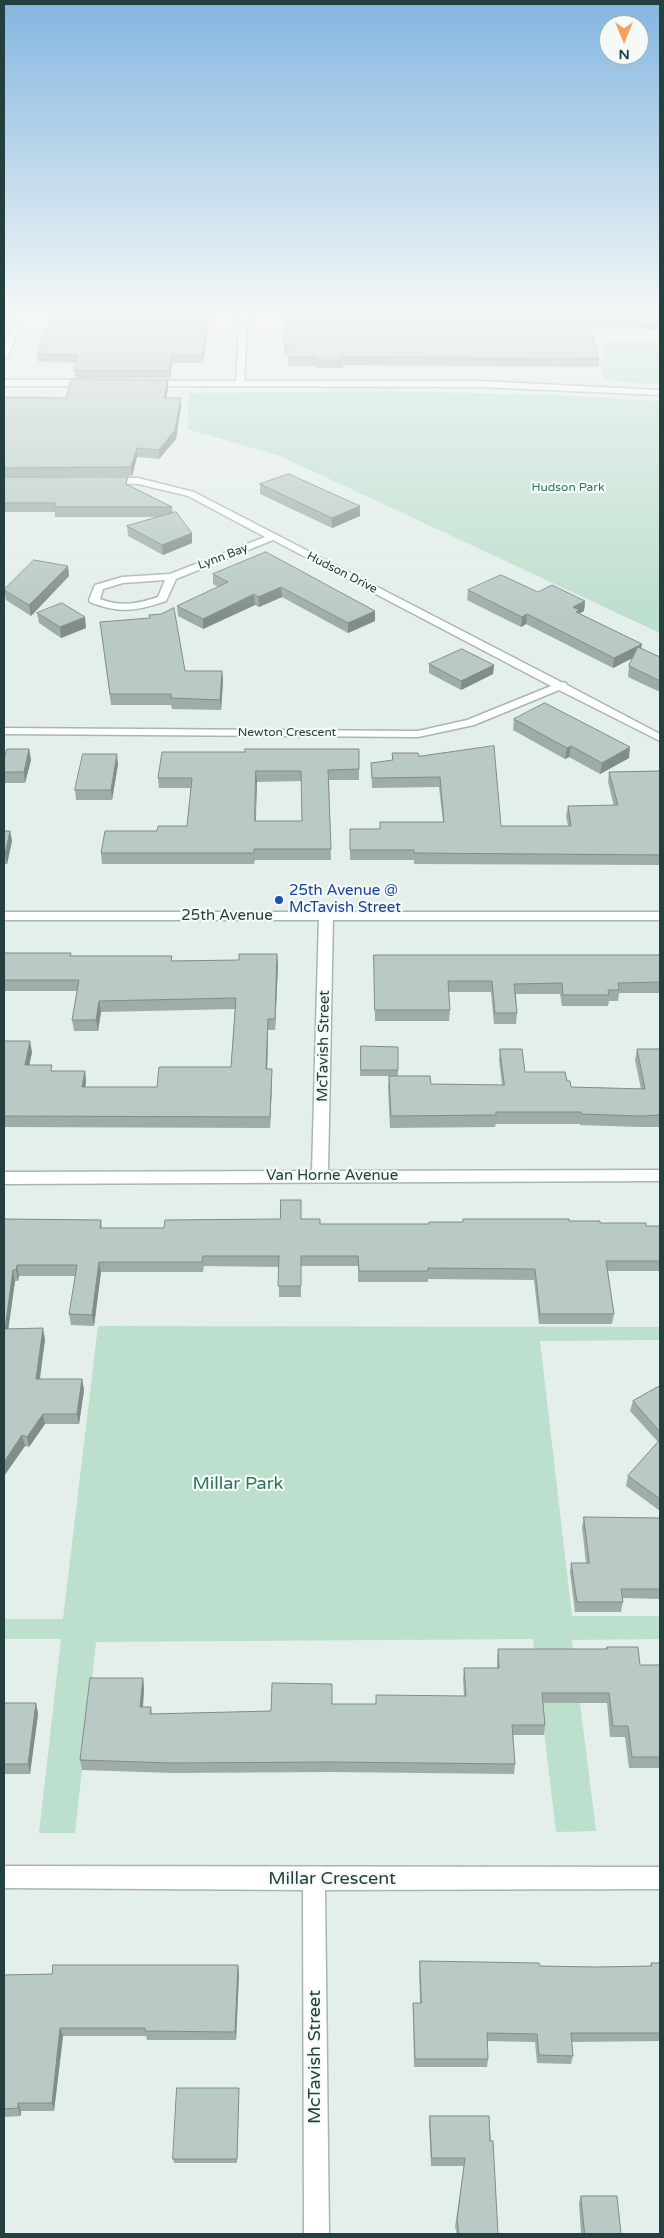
<!DOCTYPE html>
<html>
<head>
<meta charset="utf-8">
<style>
  body { margin:0 }
  #map { position:relative; width:664px; height:2238px; overflow:hidden; background:#e4eeeb; font-family:"Varela Round",sans-serif }
  canvas { display:block }
  .frame { position:absolute; inset:0; border:5px solid #23403e; pointer-events:none }
  .north { position:absolute; left:599px; top:15px; width:50px; height:50px; box-sizing:border-box; background:#f5faf8; border:1px solid #a1b0ae; border-radius:50%; rotate:180deg; font-size:14px; font-weight:700; line-height:20px; text-align:center; color:#23403e }
  .north::after { content:''; display:block; margin:auto; width:18px; height:22px; background:#f5a15b; clip-path:polygon(50% 0,100% 100%,50% 72%,0 100%) }
</style>
</head>
<body>
<div id="map">
<canvas width="664" height="2238"></canvas>
<div class="frame"></div>
<div class="north">N</div>
</div>
<script>
const context = document.querySelector('canvas').getContext('2d');
context.lineJoin = 'round';
function paint(path, color) { context.fillStyle = color; context.fill(path, 'evenodd'); }
function stroke(path, color, width, dash) { context.strokeStyle = color; context.lineWidth = width; context.lineCap = dash ? 'butt' : 'round'; context.setLineDash(dash || []); context.stroke(path); }
function label(font, color, halo, rows, align = 'center') {
  context.font = font + ' "Varela Round",sans-serif'; context.lineWidth = 4.5; context.setLineDash([]); context.textBaseline = 'middle'; context.strokeStyle = halo; context.fillStyle = color; for (const [text, x, y, turn = 0] of rows) {
    context.save(); context.translate(x, y); context.rotate((+turn || 0) * Math.PI / 180); context.textAlign = isNaN(turn) ? turn : align; if (halo) context.strokeText(text, 0, 0); context.fillText(text, 0, 0); context.restore();
  }
}
paint(new Path2D(`
  M608,341L660,342V385L604,380L600,363Z
  M390,391L557,395L660,401V633L280,456L187,429L189,393Z
  M98,1326L660,1327V1340L540,1341L572,1616H660V1639L572,1640L596,1831L556,1832L533,1639L96,1642L75,1833H39L61,1639H4V1619H63Z`), '#bddfcd');
const street = new Path2D(`
  M18,307H26L8,357L4,359V347Z
  M240,307H248L244,384L240,387L236,384Z
  M108,478H138L194,492L561,682L566,683L567,685L660,734V741L559,690L474,725L418,737L4,734V728L418,731L467,720L551,686L273,540L176,579L166,601C136,611 120,614 90,602L89,600L95,585L122,577L170,574L265,537L188,496L138,484L105,483V479ZM165,580L158,597C137,604 121,607 100,599L103,589L123,583Z
  M326,912L333,916L328,1171L660,1170V1181L4,1184V1172L312,1171L319,916Z
  M4,1866L660,1867V1889L325,1890L329,2234H304L303,1890L4,1888Z`);
const secondary = new Path2D(`
  M4,380H90L94,383L90,386H4Z
  M145,381H480L660,390V395L480,387L148,386L145,385Z
  M4,912H660V920H4Z`);
stroke(street, '#a6b6b4', 3);
stroke(secondary, '#a2bab6', 3);
paint(street, '#fff');
paint(secondary, '#fff');
paint(new Path2D(`
  M56,307H211L203,363H172L170,378H75L74,370L76,363L38,362L37,354L48,329Z
  M660,307V330L590,328L599,359V367L343,365V368H316V366H288V353H284V344Z
  M168,380V388L166,398H181V406L176,439L159,459L137,457L132,476L4,477V397L66,398Z
  M4,477L129,485L172,507L173,513L192,533V543L163,555L128,536L127,526L158,517H55V512H4Z
  M260,484L360,506V516L332,528L260,494Z
  M266,552L375,611V621L348,633L282,597L259,607L255,605L203,629L178,616L177,606L218,587L213,584V574Z
  M68,566L69,576L31,616L6,600L4,590Z
  M468,590L538,592L585,601L584,611L579,613L641,648L660,657V692L628,677L629,666L633,658L613,668L526,624L521,627L467,600Z
  M37,613L86,628L61,638L39,623Z
  M100,622L185,671H222L223,681L221,710L172,709L171,705H111Z
  M429,664L494,665L493,674L461,690L429,673Z
  M514,719L629,758L600,774L569,757L565,759L513,730Z
  M29,749L31,760L25,783H4V754L5,757Z
  M359,749V780H329L331,860H255L254,864H102L101,853L157,831L187,826L191,788H159L158,778L245,752ZM302,781V821H256L257,782Z
  M392,753L419,756L501,826H568L566,816L568,806H614L608,782L609,772L660,771V865L414,864V860H350V829H380V822H443L439,787L372,788L371,763L392,760Z
  M118,764L112,800H76L75,790Z
  M4,831H10L12,841L7,864H4Z
  M4,953L172,961L239,960L277,954L278,965L275,1030H268L267,1069L272,1080L270,1128L4,1127V1041L32,1052L29,1065L53,1071H85L86,1082L85,1087H157L231,1067L235,1009L101,1012L98,1031H74L72,1020L77,991H4Z
  M374,955H660V993H619L618,1001H609L608,1006H562L560,994H516L517,1013L516,1024H494L491,992H448L450,1010L449,1021H375Z
  M361,1046L398,1070V1076H360Z
  M500,1049L525,1072L567,1081L571,1087L641,1089L635,1060L637,1049H660V1127H639L580,1125V1124H496L495,1127L390,1128L388,1087L389,1076L431,1084L502,1085L499,1060Z
  M4,1219L101,1220L102,1228H164L301,1219L320,1224H429L569,1221L646,1226H660V1271H608L614,1314L612,1324H539L534,1280L428,1279V1282H358V1266H301V1297H279V1267L204,1266L203,1272H101L94,1326L71,1325L69,1314L76,1276H19L18,1281H15L8,1329L45,1339L40,1379H82L84,1390L79,1424H45L29,1447L25,1446L4,1476Z
  M660,1386V1511L626,1486L628,1476L658,1442L630,1411L633,1401Z
  M584,1517L660,1518V1599L623,1598V1602L621,1612H575L570,1572L571,1563H586L582,1527Z
  M607,1647L640,1665H660V1768H629L625,1737H610L607,1703H543L545,1725L544,1735H513L515,1764L514,1774L331,1772L173,1773L82,1770L80,1760L143,1678L144,1689L143,1707H151L152,1714L271,1711L332,1704H376L464,1696L463,1679L464,1668H497V1660L498,1649H606Z
  M4,1703H36L38,1714L30,1774H4Z
  M420,1961L540,1966L596,1967L650,1966L651,1963H660V2041L572,2042L573,2056L571,2064L537,2063L535,2042L487,2041L488,2059L487,2067H414L413,2011V2003H420L419,1970Z
  M238,1965L239,1974L236,2040H147L146,2036H63L54,2111H21V2116L4,2117V1975L52,1974Z
  M239,2092L237,2163H174L173,2159Z
  M430,2116H489L498,2234H457L455,2227L464,2166H431L429,2123Z
  M581,2196L621,2234H581L579,2203Z`), '#9fada9');
paint(new Path2D(`
  M210,307H211L203,363V355Z
  M172,355V363L170,378L169,370Z
  M168,380V388L165,406L164,398Z
  M181,398V406L176,439L159,459V450Z
  M137,448V457L132,476L131,467Z
  M360,506V516L332,528V518Z
  M192,533V543L163,555L162,545Z
  M68,566L69,576L31,616L29,605Z
  M281,587L282,597L259,607L258,597Z
  M254,594L255,605L203,629V619Z
  M585,601L584,611L579,614L578,620L573,607Z
  M375,611V621L348,633V623Z
  M527,614L526,624L521,627L522,617Z
  M85,617L86,628L61,638L60,627Z
  M642,644L640,654L613,668L614,658Z
  M494,665L493,674L461,690V681Z
  M222,671L223,681L221,710L220,700Z
  M571,746L569,757L565,759L567,748Z
  M630,747L629,758L600,774L602,763Z
  M29,749L31,760L25,783L24,772Z
  M117,754L118,764L112,800L111,790Z
  M256,771L257,782L255,832V821Z
  M10,831L12,841L7,864L5,854Z
  M277,954L278,965L275,1030V1019Z
  M99,1001L101,1012L98,1031L96,1020Z
  M268,1019V1030L267,1080L266,1069Z
  M30,1041L32,1052L27,1077L25,1065Z
  M272,1069V1080L270,1128V1117Z
  M85,1071L86,1082L84,1098L82,1087Z
  M99,1262L101,1272L94,1326L92,1315Z
  M17,1265L19,1276L18,1281L16,1270Z
  M13,1270L15,1281L7,1339L5,1329Z
  M43,1328L45,1339L38,1390L36,1379Z
  M82,1379L84,1390L79,1424L77,1414Z
  M43,1414L45,1424L29,1447L27,1437Z
  M22,1435L25,1446L4,1476V1462Z
  M143,1678L144,1689L142,1717L140,1707Z
  M36,1703L38,1714L30,1774L28,1764Z
  M238,1965L239,1974L236,2040L235,2032Z
  M60,2028L63,2036L54,2111L52,2103Z
  M18,2103L21,2111V2116L18,2108Z`), '#828d8a');
const building = new Path2D(`
  M56,307H210L203,355H172L169,370H74L78,355L37,354L45,329H48Z
  M286,307H660V322L588,320L599,359L342,357L343,360H316V357H288V344H284Z
  M71,379L168,380L164,398H181L175,430L159,450L137,448L131,467L4,468V397L66,398Z
  M289,474L360,506L332,518L260,484Z
  M4,477H128L126,484L172,507H54L55,503H4Z
  M176,512L192,533L162,545L127,526Z
  M266,552L375,611L348,623L281,587L258,597L254,594L203,619L177,606L228,582L213,574Z
  M34,560L68,566L29,605L4,590Z
  M501,575L538,592L552,585L585,601L573,607L579,610L576,612L642,644L614,658L527,614L522,617L468,590Z
  M62,603L85,617L60,627L37,613Z
  M174,608L185,671H222L220,700L171,698V694H110L100,622L150,618L149,615L161,614Z
  M638,647L660,657V681L629,666Z
  M462,649L494,665L461,681L429,664Z
  M545,703L630,747L602,763L571,746L567,748L514,719Z
  M494,746L501,826H571L568,806L618,805L609,772L660,771V855L414,853V850H350V829H380V822H444L440,777L372,778L371,763L393,760L392,753H418L419,756Z
  M7,749H29L24,772H4V761Z
  M245,749H359V769L328,770L331,849H254V853H101L105,831H157L158,826H187L192,778H158L162,752H245ZM256,771H301L302,821H255Z
  M83,754H117L111,790H75Z
  M4,831H10L5,854H4Z
  M4,953H71L70,956H172L171,961L239,960V954H277L275,1019H268L266,1069H272L270,1117L4,1116V1041H30L25,1065H52L51,1071H85L82,1087H157L159,1067H231L236,998L99,1001L96,1020H72L79,980H4Z
  M374,955H660V982L618,983L619,990H608L609,995H563L562,983L514,984L517,1013H495L492,981H448L450,1010H375Z
  M361,1046L398,1047V1070H361Z
  M500,1049H522L525,1072H565L567,1081H570L571,1087L645,1089L637,1049H660V1115L641,1116L581,1114V1112H496V1115L391,1116L389,1076H430L431,1084L504,1085Z
  M281,1200H301V1219H320V1224H429V1222H463V1219H569V1221H600V1223H646V1226H660V1261H606L614,1314H540L535,1269L428,1268V1271H359L358,1256H301V1286H278L279,1256H203L202,1262H99L92,1315L69,1314L77,1265H17L16,1270H13L5,1329L43,1328L36,1379H82L77,1414H43L27,1437L22,1435L4,1462V1219L101,1220L100,1228H164L165,1220L280,1219Z
  M660,1386V1432L633,1401Z
  M660,1440V1499L628,1476Z
  M584,1517L660,1518V1589H621L623,1602H577L571,1563H589Z
  M607,1647H638L640,1665H660V1757H632L628,1726H613L609,1693H542L545,1725H512L515,1764L331,1762L171,1763L80,1760L90,1678H143L140,1707H151L150,1714L271,1711L272,1683L332,1684V1704H376V1695L466,1696L464,1668H499L498,1649H607Z
  M4,1703H36L28,1764H4Z
  M420,1961L539,1963L540,1966L596,1967L652,1966L651,1963H660V2033H571L573,2056L539,2055L537,2034L487,2033L488,2059H415L413,2003H421Z
  M53,1965H238L235,2032L145,2031V2028H60L52,2103H18V2108L4,2109V1975L52,1974Z
  M177,2088H239L237,2159H173Z
  M430,2116H489L490,2141H493L498,2234H459L457,2220L465,2158H432Z
  M581,2196H617L621,2234H585Z`);
paint(building, '#b9c9c5');
stroke(building, '#828d8a', 1);
const sky = context.createLinearGradient(0, 0, 0, 620);
sky.addColorStop(0, '#83b6e0');
sky.addColorStop(0.5, '#f3f7f6');
sky.addColorStop(1, '#f3f7f600');
context.fillStyle = sky;
context.fillRect(0, 0, 664, 620);
for (const [x, y, r, color] of [
  [279,900,5,"#1a4fb4"]
]) { const dot = new Path2D(); dot.arc(x, y, r, 0, 2 * Math.PI); context.fillStyle = color; context.fill(dot); stroke(dot, '#f5faf8', 2); }
label('12px', '#2c7859', '#f5faf8', [
  ["Hudson Park",568,488]
]);
label('12px', '#23403e', '#f5faf8', [
  ["Lynn Bay",223,557,-21],
  ["Hudson Drive",342,573,27],
  ["Newton Crescent",287,733]
]);
label('15px', '#164399', '#f5faf8', [
  ["25th Avenue @",289,891],
  ["McTavish Street",289,908]
], 'left');
label('15px', '#23403e', '#f5faf8', [
  ["25th Avenue",227,916],
  ["McTavish Street",324,1046,-89],
  ["Van Horne Avenue",332,1176]
]);
label('18px', '#2c7859', '#f5faf8', [
  ["Millar Park",238,1484]
]);
label('18px', '#23403e', '#f5faf8', [
  ["Millar Crescent",332,1879],
  ["McTavish Street",315,2057,-90]
]);
</script>
</body>
</html>
